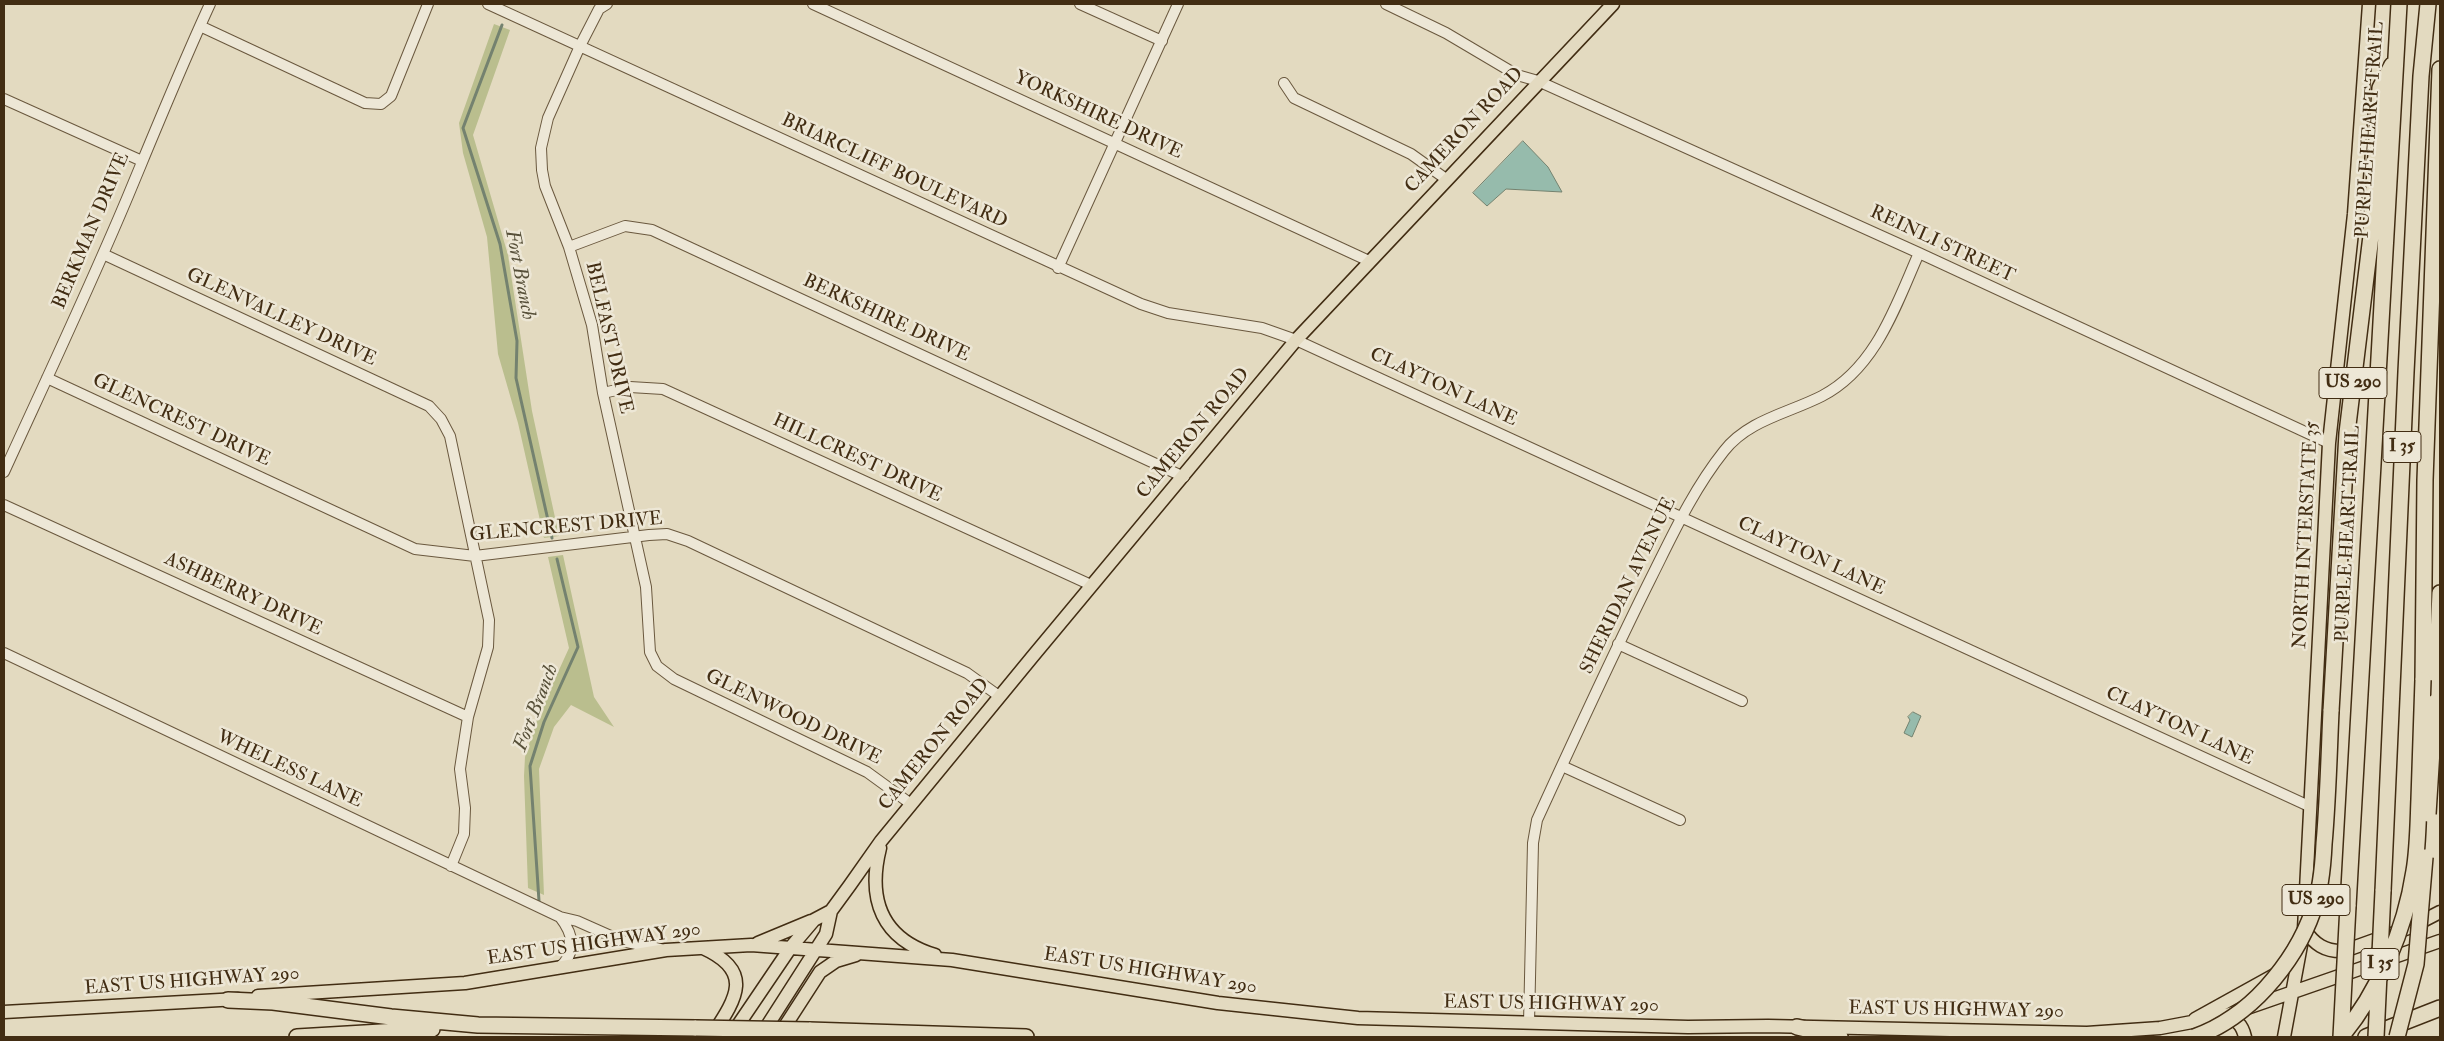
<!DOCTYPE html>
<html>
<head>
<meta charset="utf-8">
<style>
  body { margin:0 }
  #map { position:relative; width:2444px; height:1041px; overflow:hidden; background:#e3dac0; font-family:"IM FELL Double Pica",serif }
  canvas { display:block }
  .frame { position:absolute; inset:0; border:5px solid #422d13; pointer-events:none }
</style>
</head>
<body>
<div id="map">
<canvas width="2444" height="1041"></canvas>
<div class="frame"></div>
</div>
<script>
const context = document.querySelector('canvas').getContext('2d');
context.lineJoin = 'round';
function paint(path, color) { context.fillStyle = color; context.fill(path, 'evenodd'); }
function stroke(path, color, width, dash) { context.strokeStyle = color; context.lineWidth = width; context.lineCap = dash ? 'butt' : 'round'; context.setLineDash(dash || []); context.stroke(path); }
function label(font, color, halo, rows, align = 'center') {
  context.font = font + ' "IM FELL Double Pica",serif'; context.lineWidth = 5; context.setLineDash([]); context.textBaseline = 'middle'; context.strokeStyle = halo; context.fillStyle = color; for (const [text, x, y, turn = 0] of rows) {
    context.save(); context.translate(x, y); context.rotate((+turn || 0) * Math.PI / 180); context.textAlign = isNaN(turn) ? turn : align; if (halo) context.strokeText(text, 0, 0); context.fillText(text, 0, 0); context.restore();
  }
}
paint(new Path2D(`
  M494,24L510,30L473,135L508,255L532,411L559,536L544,538L518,423L498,354L487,237L463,153L459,123Z
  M563,555L594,697L614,727L571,705L554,727L539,769L544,895L528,888L524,776L525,757L538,716L569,648L548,557Z`), '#babe8e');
const water = new Path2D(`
  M1523,141L1548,167L1562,192L1506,189L1487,206L1473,193Z
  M1913,712L1921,716L1912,737L1904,733L1910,720L1908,717Z`);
paint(water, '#96bbac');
stroke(water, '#74826f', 1);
stroke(new Path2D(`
  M502,25L463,128L500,244L517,341L516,378L552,538
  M539,901L530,766L544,722L578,647L557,559`), '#74826f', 3);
const minor = new Path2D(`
  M488,4L1141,304L1168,313L1262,328L1296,340L2311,807
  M607,4L599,9L580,46L548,118L541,148L542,170L545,186L569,247L592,325L603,393L646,587L650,652L657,666L674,679L867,772L911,804
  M813,4L1369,261
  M1080,4L1162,41
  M1386,4L1446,33L1517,75L1538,81L1919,253L2329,443
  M200,26L365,103L381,104L391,96L428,4
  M1284,83L1294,98L1411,154L1446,179
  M4,99L142,161
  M569,247L625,226L652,230L1184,477
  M103,254L429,406L441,419L450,436L489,620L488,647L468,717L460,769L465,808L464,834L451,866
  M1058,268L1178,4
  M47,378L415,549L475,556L649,535L667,534L688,541L967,673L999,696
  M603,393L630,387L663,389L1091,585
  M4,472C46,380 89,289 128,196C155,131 181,67 210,4
  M4,505L468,717
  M1618,644L1742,701
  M4,653L560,917L577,921L622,941L660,949
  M1562,766L1680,820
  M559,968C577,952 574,935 560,917
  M1529,1023L1533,843L1537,820C1574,739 1611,658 1651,578C1673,534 1693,490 1724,451C1748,420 1789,413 1822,396C1876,368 1896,305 1919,253`);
const major = new Path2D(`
  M880,848C867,900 882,939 935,955
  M2304,929C2314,944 2325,952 2344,951L2411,927L2440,912
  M758,943L811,921
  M703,948C756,972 735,1000 711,1037
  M258,996L465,983L666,950L751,945L952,960L1218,1003L1358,1018L1688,1027L1768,1026L2087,1033L2160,1028L2224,1016L2440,941
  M4,1012L238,999
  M2224,1016C2237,1020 2242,1024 2245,1037
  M2195,1019L2278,973
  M730,1037L791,947L814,920L831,911
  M760,1037L826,934L831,911L850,885L881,841L1033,656L1296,340L1613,4
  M778,1037L820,972L836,961L856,955
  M2284,1037L2304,929L2329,443L2354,214L2369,4`);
const highway = new Path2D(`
  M2425,692L2423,680L2425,480L2440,69
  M2435,702L2440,593
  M2331,711L2347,433L2371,236L2380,88L2392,65
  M2383,891L2406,372L2421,76L2428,4
  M2348,906L2399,4
  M228,1000L273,1002L391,1017L478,1025L696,1028
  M1797,1027L1840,1037
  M809,1030L1026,1037
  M297,1037L432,1029
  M2366,1037L2440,1008`);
stroke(minor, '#6a583e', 12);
stroke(major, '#422d13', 15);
stroke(highway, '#422d13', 18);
stroke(minor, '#ede7d6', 10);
stroke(major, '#e3dac0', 12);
stroke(highway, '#e3dac0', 15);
const highwayBridge = new Path2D(`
  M2428,814L2435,702
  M696,1028L809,1030
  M2194,1037C2221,1028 2247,1009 2266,988C2286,966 2303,940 2313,911C2321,890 2323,866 2324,844C2328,800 2329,755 2331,711
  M2341,1037C2379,991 2405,930 2414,871C2418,848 2418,823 2419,799C2420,759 2422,720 2423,680
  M2341,1037L2348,906
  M2376,1037L2383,891
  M2397,1037L2416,964L2425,857`);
stroke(highwayBridge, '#422d13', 18, []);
stroke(highwayBridge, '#e3dac0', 15);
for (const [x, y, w] of [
  [2353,383,68],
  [2402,447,38],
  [2316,900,68],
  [2380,964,38]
]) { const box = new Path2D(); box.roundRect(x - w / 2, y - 15.5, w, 31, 4); context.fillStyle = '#ede7d6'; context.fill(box); stroke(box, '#422d13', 1); }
label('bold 18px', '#422d13', null, [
  ["US 290",2353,383],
  ["I 35",2402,447],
  ["US 290",2316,900],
  ["I 35",2380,964]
]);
label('19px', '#422d13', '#ede7d6', [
  ["YORKSHIRE DRIVE",1098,116,25],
  ["PURPLE HEART TRAIL",2371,130,-86],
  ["CAMERON ROAD",1465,131,-47],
  ["BRIARCLIFF BOULEVARD",894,172,25],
  ["BERKMAN DRIVE",92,231,-67],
  ["REINLI STREET",1942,245,25],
  ["GLENVALLEY DRIVE",281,318,25],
  ["BERKSHIRE DRIVE",886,319,25],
  ["BELFAST DRIVE",608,338,77],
  ["CLAYTON LANE",1443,388,25],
  ["GLENCREST DRIVE",181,421,25],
  ["CAMERON ROAD",1194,434,-50],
  ["HILLCREST DRIVE",857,459,25],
  ["GLENCREST DRIVE",566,528,-5],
  ["PURPLE HEART TRAIL",2349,534,-87],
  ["NORTH INTERSTATE 35",2307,535,-87],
  ["CLAYTON LANE",1811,557,25],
  ["SHERIDAN AVENUE",1629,586,-64],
  ["ASHBERRY DRIVE",243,595,25],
  ["GLENWOOD DRIVE",793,718,26],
  ["CLAYTON LANE",2179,727,25],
  ["CAMERON ROAD",935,745,-51],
  ["WHELESS LANE",289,770,25],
  ["EAST US HIGHWAY 290",594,945,-8],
  ["EAST US HIGHWAY 290",1150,972,9],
  ["EAST US HIGHWAY 290",192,982,-4],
  ["EAST US HIGHWAY 290",1551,1005,1],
  ["EAST US HIGHWAY 290",1956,1011,1]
]);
label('italic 20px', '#575039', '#ede7d6', [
  ["Fort Branch",519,275,79],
  ["Fort Branch",537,708,-69]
]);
</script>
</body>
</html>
